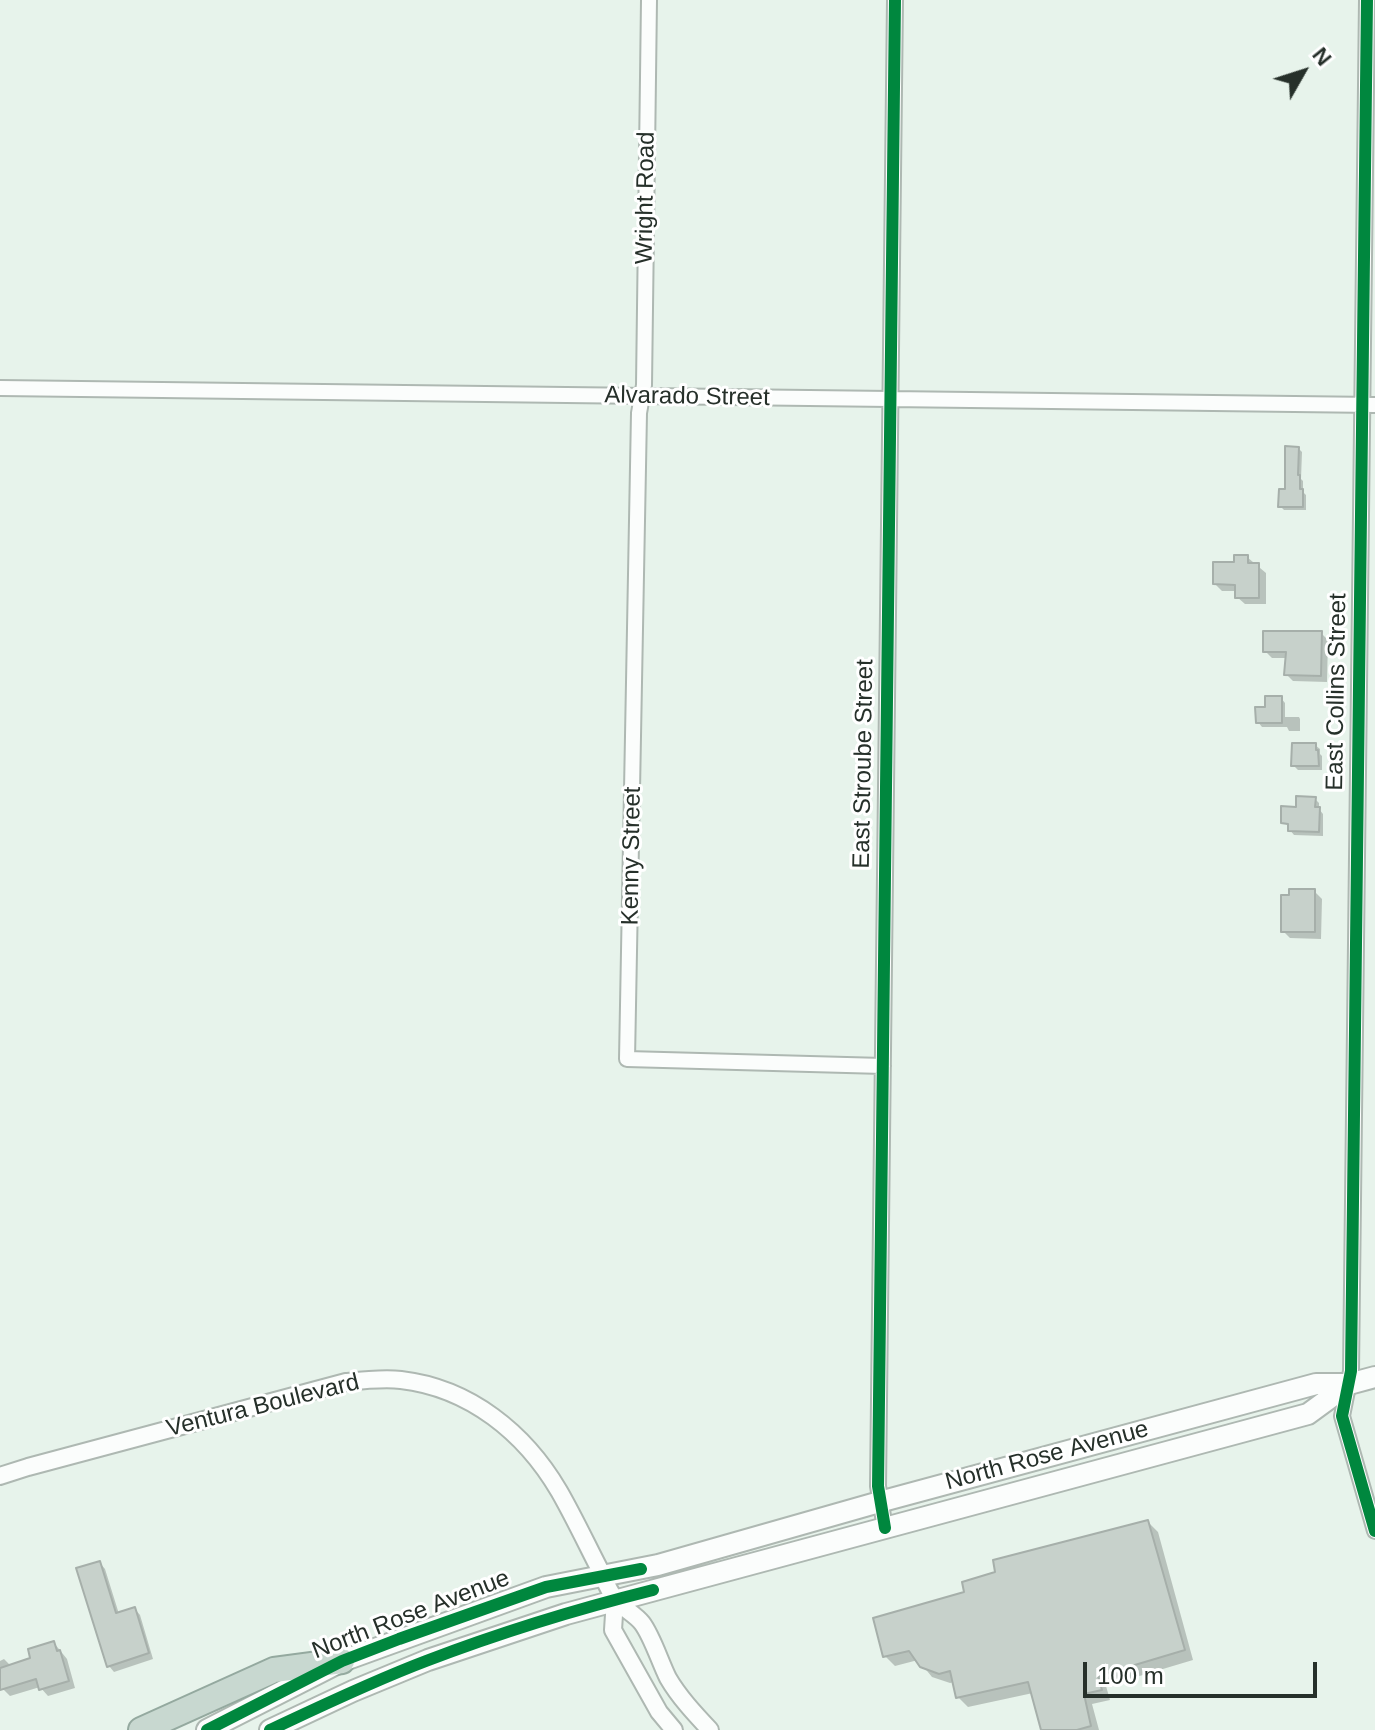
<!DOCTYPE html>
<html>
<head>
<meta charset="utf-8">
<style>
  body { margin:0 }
  #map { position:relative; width:1375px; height:1730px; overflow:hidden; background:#e7f3eb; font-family:Arial,sans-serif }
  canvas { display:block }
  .north { position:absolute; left:1263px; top:32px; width:80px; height:80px; -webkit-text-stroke:6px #fff; paint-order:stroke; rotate:51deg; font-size:22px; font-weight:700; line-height:32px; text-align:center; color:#26302a }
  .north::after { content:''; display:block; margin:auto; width:28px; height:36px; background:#26302a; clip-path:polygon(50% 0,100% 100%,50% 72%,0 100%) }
  .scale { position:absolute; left:1083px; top:1662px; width:234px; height:36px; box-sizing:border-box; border:4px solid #26302a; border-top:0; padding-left:10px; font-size:24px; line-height:28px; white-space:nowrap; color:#26302a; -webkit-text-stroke:6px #fff; paint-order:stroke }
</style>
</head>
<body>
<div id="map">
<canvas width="1375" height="1730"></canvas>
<div class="north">N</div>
<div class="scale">100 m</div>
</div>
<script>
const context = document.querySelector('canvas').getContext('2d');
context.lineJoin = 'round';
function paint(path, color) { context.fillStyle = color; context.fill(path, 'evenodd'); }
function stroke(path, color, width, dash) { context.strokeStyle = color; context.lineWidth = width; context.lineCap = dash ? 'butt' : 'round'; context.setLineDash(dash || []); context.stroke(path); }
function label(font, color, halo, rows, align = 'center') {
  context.font = font + ' Arial,sans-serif'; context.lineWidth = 6; context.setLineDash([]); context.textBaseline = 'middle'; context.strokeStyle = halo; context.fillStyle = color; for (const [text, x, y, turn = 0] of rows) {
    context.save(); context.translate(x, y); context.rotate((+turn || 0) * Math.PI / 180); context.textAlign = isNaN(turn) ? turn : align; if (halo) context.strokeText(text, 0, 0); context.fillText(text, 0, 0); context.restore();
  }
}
paint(new Path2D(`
  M1298,448L1302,452L1301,479L1303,481V492L1306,495V510H1284L1280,506Z
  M1247,557L1266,573V604H1245L1237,597V591H1222L1215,584L1236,564Z
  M1321,633L1328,640L1327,682L1293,681L1286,674L1288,658H1272L1265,651Z
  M1281,698L1285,703V717H1299L1300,719V731H1289L1287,727H1262L1258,722L1267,709Z
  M1315,745L1320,749V754L1322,756V770H1298L1293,765Z
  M1315,799L1319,803V809L1323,814V836L1294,835L1290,830V827L1283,822L1298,809Z
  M1314,891L1322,899L1321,939L1290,938L1283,931Z
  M1148,1522L1158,1532L1193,1660L1106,1686L1110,1700L1092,1704L1099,1730H1043L1033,1693L968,1707L958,1697L955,1682L950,1683L932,1677L918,1660L895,1666L885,1656L967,1594Z
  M100,1563L105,1569L119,1614L135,1609L140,1615L153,1659L114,1672L109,1666Z
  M54,1643L67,1659L75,1688L48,1696L40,1687L10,1696L3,1689L0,1680V1661L4,1659L11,1666L33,1660Z`), '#0003');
const building = new Path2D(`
  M1285,446L1299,447L1298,475H1300V489H1303V507H1278L1279,489H1285Z
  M1234,555H1248V563H1259V598H1235V585L1213,584V562H1234Z
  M1263,631H1322L1321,676L1284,675L1286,652H1263Z
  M1265,696H1282V723H1256L1255,707H1265Z
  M1292,743H1316V750H1318L1319,766H1291Z
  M1296,796L1316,797L1315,807H1320L1319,832L1288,831V824L1281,823V806L1296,807Z
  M1289,889H1315V932H1281V895H1289Z
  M1148,1520L1185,1650L1098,1676L1102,1690L1084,1694L1091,1726L1077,1730H1041L1028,1682L956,1698L950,1671L939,1674L920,1667L909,1651L883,1657L873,1618L964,1592L962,1582L995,1572L993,1560Z
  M100,1561L116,1613L135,1607L149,1653L107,1667L76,1568Z
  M54,1641L57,1651L60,1650L69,1681L39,1690L36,1679L0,1690V1668L30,1658L28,1649Z`);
paint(building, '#c7d1cb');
stroke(building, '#a6afaa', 2);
const minor = new Path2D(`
  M649,0L644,385L639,413L627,1059L883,1066
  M1367,0L1351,1371L1342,1416L1375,1531
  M0,388L1375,405
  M885,1528L878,1486L895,0`);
const tertiary = new Path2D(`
  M0,1476L28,1467L346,1382C365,1380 383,1378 401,1380C470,1388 525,1433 559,1491C574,1517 587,1545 601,1572C605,1581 609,1591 615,1599C622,1608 635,1614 642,1623C652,1636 660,1662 668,1678C679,1697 695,1714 710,1730
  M615,1599L613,1630L659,1712L674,1730`);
const secondary = new Path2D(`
  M207,1730L342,1661L546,1587L658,1565L883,1501L1316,1384H1349L1375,1377
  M270,1730L353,1691L428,1660L566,1614L1308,1414L1349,1384`);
const motorway = new Path2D(`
  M141,1730L274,1670L342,1661`);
stroke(minor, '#aeb8b2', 18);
stroke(tertiary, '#aeb8b2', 20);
stroke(secondary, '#aeb8b2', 24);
stroke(motorway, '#94a99f', 28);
stroke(minor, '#fbfdfc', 14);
stroke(tertiary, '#fbfdfc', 16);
stroke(secondary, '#fbfdfc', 20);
stroke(motorway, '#c8d8d0', 24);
stroke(new Path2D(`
  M1367,0L1351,1371L1342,1416L1375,1531
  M885,1528L878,1486L895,0
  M207,1730L342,1661L399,1639L546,1587L641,1569
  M270,1730C321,1706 373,1681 426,1661C499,1633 577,1609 653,1590`), '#00873e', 12);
label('24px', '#26302a', '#fff', [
  ["Wright Road",646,198,-89],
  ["Alvarado Street",687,397,1],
  ["East Collins Street",1337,692,-89],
  ["East Stroube Street",864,764,-89],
  ["Kenny Street",632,856,-89],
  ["Ventura Boulevard",263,1406,-14],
  ["North Rose Avenue",1047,1456,-15],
  ["North Rose Avenue",411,1615,-21]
]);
</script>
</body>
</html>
